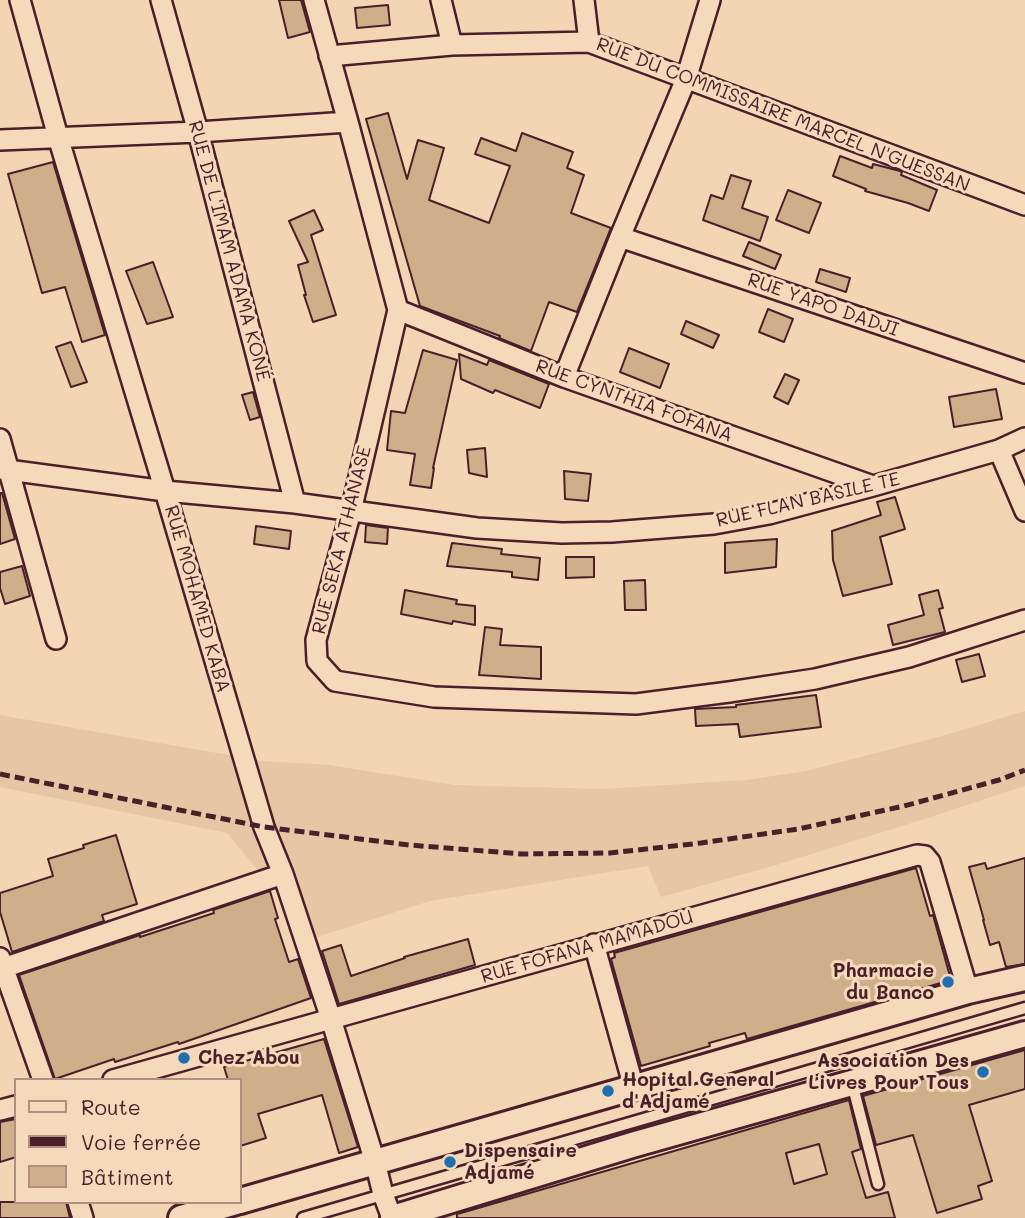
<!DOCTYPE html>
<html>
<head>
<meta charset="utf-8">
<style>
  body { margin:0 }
  #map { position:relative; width:1025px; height:1218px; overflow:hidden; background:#f2d6b4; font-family:Mali,sans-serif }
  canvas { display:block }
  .legend { position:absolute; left:14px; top:1078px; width:228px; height:126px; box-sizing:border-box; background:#f4d9ba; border:2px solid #b08f81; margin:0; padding:9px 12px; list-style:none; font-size:21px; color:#4a1f2b }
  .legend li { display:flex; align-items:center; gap:14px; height:35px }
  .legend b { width:35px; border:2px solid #b08f81 }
</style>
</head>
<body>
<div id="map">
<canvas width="1025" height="1218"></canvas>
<ul class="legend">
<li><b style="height:9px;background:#f4d9ba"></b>Route</li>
<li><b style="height:9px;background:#4a1f2b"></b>Voie ferrée</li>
<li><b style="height:19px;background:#cfaf8a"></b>Bâtiment</li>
</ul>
</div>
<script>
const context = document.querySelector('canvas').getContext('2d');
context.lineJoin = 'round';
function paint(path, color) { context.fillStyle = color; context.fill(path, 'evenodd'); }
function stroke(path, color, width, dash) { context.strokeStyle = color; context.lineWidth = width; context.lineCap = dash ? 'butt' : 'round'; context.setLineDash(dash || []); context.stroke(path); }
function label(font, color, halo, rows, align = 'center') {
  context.font = font + ' Mali,sans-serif'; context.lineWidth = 6; context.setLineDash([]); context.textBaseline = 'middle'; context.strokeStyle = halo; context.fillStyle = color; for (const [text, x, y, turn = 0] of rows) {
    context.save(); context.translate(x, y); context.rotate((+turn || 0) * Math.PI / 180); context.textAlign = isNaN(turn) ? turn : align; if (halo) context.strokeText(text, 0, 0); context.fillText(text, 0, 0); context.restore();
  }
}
paint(new Path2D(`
  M1025,711V786L931,817L773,866L661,897L648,866L430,901L314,938L227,833L0,787V715L263,761L329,765L455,785L602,789L746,780L806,771L942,736Z
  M1025,1050V1218H443L748,1129Z`), '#e5c7a5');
const building = new Path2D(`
  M279,0H301L310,32L288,38Z
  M388,5L390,25L357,28L355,8Z
  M388,113L407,179L418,140L444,148L429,200L489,223L510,166L475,154L481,138L516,151L522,133L573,152L567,168L584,175L571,213L611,228L577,312L549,302L531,351L499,338L500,336L420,306L366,119Z
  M840,156L872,168L873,164L900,171L902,172L901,175L937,190L929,211L908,203L865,191L866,189L833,176Z
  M53,162L105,335L82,342L65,287L42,293L8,174Z
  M731,175L751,181L742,208L768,217L760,241L703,220L711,195L723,199Z
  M788,190L821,203L809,233L776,220Z
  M314,210L323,230L311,235L336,315L313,322L304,295H306L298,265L308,262L289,221Z
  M749,242L781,255L775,269L743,256Z
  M153,262L173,317L147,324L126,271Z
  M820,269L850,278L846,292L816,282Z
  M768,309L793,319L784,342L759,332Z
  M686,321L719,335L713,348L681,334Z
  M71,342L87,382L71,387L56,347Z
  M629,348L669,364L660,388L620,372Z
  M423,350L457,360L433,468H434L431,488L410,485L415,454L387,450L391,411L405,413Z
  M459,354L487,365L489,360L549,384L540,408L495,390L493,393L461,379Z
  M785,374L799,380L788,404L774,397Z
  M996,389L1002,419L954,427L949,397Z
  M253,392L260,417L250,420L242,395Z
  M485,448L487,477L469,473L467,450Z
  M564,471L591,474L588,501L565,499Z
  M0,493H2L15,539L0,544Z
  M895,497L905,529L880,537L892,584L843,596L833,560L832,531L881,515L877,502Z
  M366,525L388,528L387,544L365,542Z
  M256,526L291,531L289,549L254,544Z
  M777,539L776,567L725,573V543Z
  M452,543L502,549L501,554L540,558L538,580L512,577V572L447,566Z
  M566,557H594V577L566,578Z
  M22,566L30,596L5,604L0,588V572Z
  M645,580L646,610H625L624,581Z
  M405,590L457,600L456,604L475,606V625L453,621L452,624L401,614Z
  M938,590L943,608L939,609L945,632L893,645L888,625L924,615L919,595Z
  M485,627L502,629L500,645L541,647V679L479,675Z
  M979,654L985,676L962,682L956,660Z
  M816,695L821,727L740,737L738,724L696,726L695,709L736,707V705Z
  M116,835L137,904L102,915L104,921L12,952L0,912V893L53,876L48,859L84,848L83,845Z
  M1025,858V964L1006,967L999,942L990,945L983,920H984L969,867L985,863L987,869Z
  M916,868L930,916L933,915L951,980L747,1039L745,1033L709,1043L710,1046L641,1066L611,959L615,957L614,953Z
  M270,891L278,918L275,919L289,962L298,959L311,998L179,1044L178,1042L115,1062L114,1059L55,1079L19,975L140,935V937L214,913L213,910Z
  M468,939L475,965L339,1004L322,951L341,945L351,976L405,958L404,957Z
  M324,1039L358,1147L339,1153L322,1095L258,1114L266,1138L240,1146V1080H228L224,1067Z
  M1025,1050V1089L969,1105L992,1181L978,1186L982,1199L937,1213L913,1135L876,1145L863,1096Z
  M849,1100L861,1149L852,1152L866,1198L888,1192L895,1218H457V1214L468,1211ZM819,1144L827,1174L794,1184L786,1153Z
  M16,1119V1157L0,1162V1122Z
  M0,1202H66L70,1218H0Z`);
paint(building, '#cfaf8a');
stroke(building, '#4a1f2b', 2);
const service = new Path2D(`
  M852,1083L878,1184
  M303,1218L1025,1008`);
const minor = new Path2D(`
  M20,0L58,137L165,491L264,827L283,874L331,1019L375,1162L383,1194L392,1218
  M161,0L198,132L295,503
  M314,0L348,122L398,310L351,511L316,640L317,661L335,681L434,697L636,704L729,692L815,679L909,657L1025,620
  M441,0L452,45
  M584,0L589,42
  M329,56L452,45L589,42L1025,205
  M0,140L198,132L348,122
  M620,237L1025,373
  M398,310L564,377L873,486
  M564,377L620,237L686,79L710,0
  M0,439L56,639
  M999,450L1025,511
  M0,469L165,491L295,503L477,528L562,533L612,532L714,524L769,514L873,486L999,450L1025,438
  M594,944L634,1088
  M0,958L43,1080
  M0,969L283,874
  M113,1080L917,855L925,856L930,862L968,991
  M0,1110L16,1106
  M78,1202L83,1218`);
const tertiary = new Path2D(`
  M240,1201L968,991L1025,978
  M181,1218L236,1202
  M393,1218L632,1145L1025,1034`);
stroke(service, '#4a1f2b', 15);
stroke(minor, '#4a1f2b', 24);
stroke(tertiary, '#4a1f2b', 30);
stroke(service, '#f4d9ba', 10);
stroke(minor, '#f4d9ba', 19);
stroke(tertiary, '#f4d9ba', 24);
stroke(new Path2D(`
  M0,774L264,827L409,845L522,854L610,853L701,843L798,829L904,806L999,780L1025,770`), '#4a1f2b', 5, [10, 5]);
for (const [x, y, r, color] of [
  [948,982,7,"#1f6fb2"],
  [184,1058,7,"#1f6fb2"],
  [983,1072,7,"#1f6fb2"],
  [608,1091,7,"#1f6fb2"],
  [450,1162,7,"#1f6fb2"]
]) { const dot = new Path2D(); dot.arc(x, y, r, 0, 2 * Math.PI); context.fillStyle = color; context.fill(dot); stroke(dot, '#f4d9ba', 2.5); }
label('19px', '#4a1f2b', '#f4d9ba', [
  ["RUE DU COMMISSAIRE MARCEL N'GUESSAN",783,115,21],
  ["RUE DE L'IMAM ADAMA KONÉ",229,251,75],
  ["RUE YAPO DADJI",823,305,19],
  ["RUE CYNTHIA FOFANA",634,401,20],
  ["RUE FLAN BASILE TE",808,500,-13],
  ["RUE SEKA ATHANASE",342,540,-76],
  ["RUE MOHAMED KABA",197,599,74],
  ["RUE FOFANA MAMADOU",587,947,-16]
]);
label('bold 19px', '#4a1f2b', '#f4d9ba', [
  ["Pharmacie",934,971,"right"],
  ["du Banco",934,993,"right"],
  ["Chez Abou",198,1058],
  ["Association Des",969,1061,"right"],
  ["Livres Pour Tous",969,1083,"right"],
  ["Hopital General",622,1080],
  ["d'Adjamé",622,1102],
  ["Dispensaire",464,1151],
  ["Adjamé",464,1173]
], 'left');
</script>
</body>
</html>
